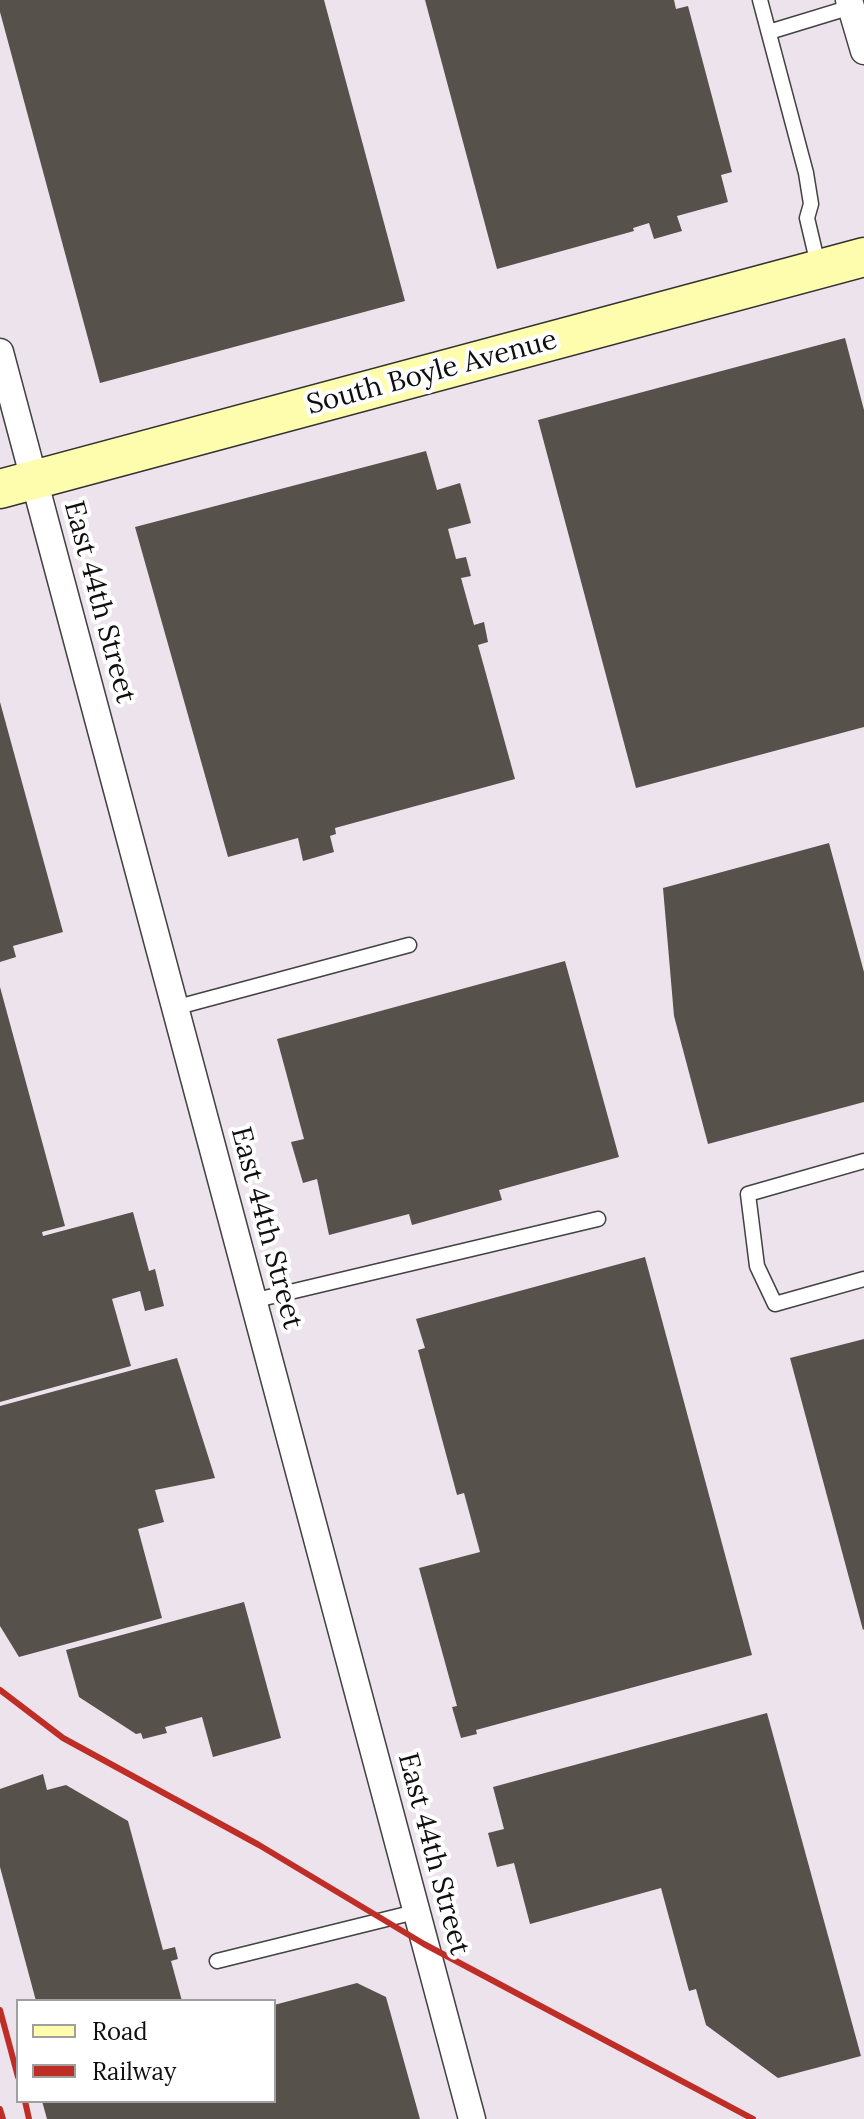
<!DOCTYPE html>
<html>
<head>
<meta charset="utf-8">
<style>
  body { margin:0 }
  #map { position:relative; width:864px; height:2119px; overflow:hidden; background:#fffdf1; font-family:Lora,serif }
  canvas { display:block }
  .legend { position:absolute; left:16px; top:1999px; width:260px; height:104px; box-sizing:border-box; background:#fff; border:2px solid #9f9f9f; margin:0; padding:10px 14px; list-style:none; font-size:24px; color:#0f0f0f }
  .legend li { display:flex; align-items:center; gap:16px; height:40px }
  .legend b { width:40px; border:2px solid #9f9f9f }
</style>
</head>
<body>
<div id="map">
<canvas width="864" height="2119"></canvas>
<ul class="legend">
<li><b style="height:10px;background:#fefcad"></b>Road</li>
<li><b style="height:10px;background:#be2e27"></b>Railway</li>
</ul>
</div>
<script>
const context = document.querySelector('canvas').getContext('2d');
context.lineJoin = 'round';
function paint(path, color) { context.fillStyle = color; context.fill(path, 'evenodd'); }
function stroke(path, color, width, dash) { context.strokeStyle = color; context.lineWidth = width; context.lineCap = dash ? 'butt' : 'round'; context.setLineDash(dash || []); context.stroke(path); }
function label(font, color, halo, rows, align = 'center') {
  context.font = font + ' Lora,serif'; context.lineWidth = 8; context.setLineDash([]); context.textBaseline = 'middle'; context.strokeStyle = halo; context.fillStyle = color; for (const [text, x, y, turn = 0] of rows) {
    context.save(); context.translate(x, y); context.rotate((+turn || 0) * Math.PI / 180); context.textAlign = isNaN(turn) ? turn : align; if (halo) context.strokeText(text, 0, 0); context.fillText(text, 0, 0); context.restore();
  }
}
paint(new Path2D(`
  M0,0H864V2119H0ZM18,2001H274V2101H18Z`), '#ede3ed');
paint(new Path2D(`
  M0,0H324L405,301L100,383L0,12Z
  M425,0H674L676,9L688,6L732,172L721,175L728,202L677,216L682,231L654,239L649,223L633,228L634,231L497,269Z
  M845,338L864,410V727L636,788L538,420Z
  M426,451L437,490L460,483L471,523L448,529L456,559L466,557L471,576L461,578L474,625L484,622L488,642L478,645L515,779L335,828L336,834L330,836L334,852L303,861L298,838L228,857L135,527Z
  M0,702L63,932L13,946L16,957L0,962Z
  M829,843L864,972V1102L708,1144L674,1016L663,888Z
  M565,961L619,1157L499,1190L502,1200L412,1225L409,1214L329,1235L317,1179L303,1183L291,1142L304,1139L277,1039Z
  M0,987L65,1226L42,1232L43,1236L133,1212L149,1271L155,1269L164,1306L145,1311L140,1291L112,1299L131,1366L0,1402Z
  M645,1257L752,1655L476,1730L477,1734L461,1738L452,1707L457,1706L419,1568L480,1552L464,1493L457,1495L418,1350L425,1348L416,1319Z
  M864,1339V1629L863,1630L790,1358Z
  M177,1358L215,1478L155,1490L164,1522L138,1529L162,1618L19,1657L0,1626V1406Z
  M244,1602L281,1738L213,1757L202,1717L165,1727L167,1733L143,1739L141,1733L136,1734L79,1697L66,1650Z
  M767,1713L861,2056L778,2078L706,2025L696,1989L689,1991L661,1888L530,1924L514,1863L497,1867L488,1833L504,1829L493,1787Z
  M43,1774L47,1790L66,1785L128,1821L163,1950L175,1947L178,1959L171,1961L182,2001H36L0,1867V1789Z
  M357,1983L386,1997L420,2119H47L42,2101H274V2005Z`), '#57514b');
const lane = new Path2D(`
  M760,0L806,173L811,204L807,218L819,269
  M769,32L851,7
  M174,1008L409,945
  M864,1161L748,1194L757,1266L775,1304L864,1279
  M252,1301L598,1219
  M217,1961L415,1912`);
const street = new Path2D(`
  M849,0L864,51
  M0,352L472,2119`);
const secondary = new Path2D(`
  M0,489L864,257`);
stroke(lane, '#424242', 17);
stroke(street, '#424242', 29);
stroke(secondary, '#313131', 41);
stroke(lane, '#fff', 14);
stroke(street, '#fff', 26);
stroke(secondary, '#fefcad', 38);
stroke(new Path2D(`
  M0,1690L63,1738L259,1845L424,1944L753,2119
  M0,2010L18,2077
  M25,2101L29,2119
  M0,2109L3,2119`), '#be2e27', 6);
label('28px', '#0f0f0f', '#fff', [
  ["South Boyle Avenue",432,373,-15],
  ["East 44th Street",99,602,75],
  ["East 44th Street",266,1228,75],
  ["East 44th Street",433,1854,75]
]);
</script>
</body>
</html>
